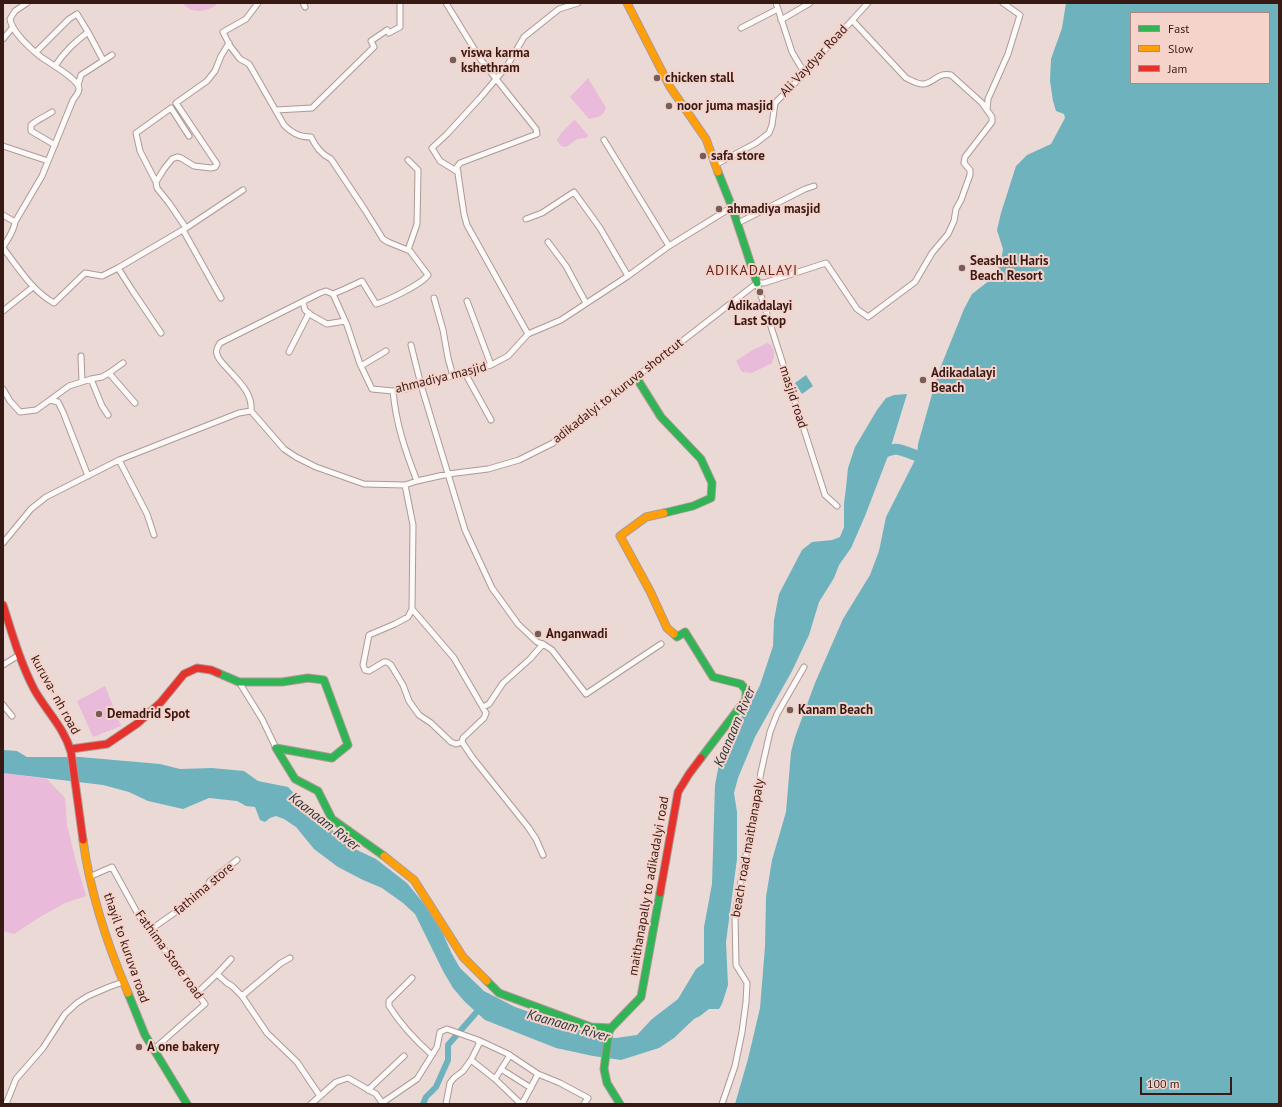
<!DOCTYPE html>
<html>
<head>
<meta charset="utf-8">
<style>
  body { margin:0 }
  #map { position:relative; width:1282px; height:1107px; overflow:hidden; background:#ebd9d5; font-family:"PT Sans",sans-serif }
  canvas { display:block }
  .frame { position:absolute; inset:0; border:4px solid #381a14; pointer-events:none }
  .legend { position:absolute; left:1130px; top:12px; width:140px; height:72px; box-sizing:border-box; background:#f5d3cb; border:1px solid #a98982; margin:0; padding:5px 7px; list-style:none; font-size:12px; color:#381a14 }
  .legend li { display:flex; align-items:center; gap:8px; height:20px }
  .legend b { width:20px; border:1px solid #a98982 }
  .scale { position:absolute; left:1140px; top:1077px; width:92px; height:18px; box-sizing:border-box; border:2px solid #381a14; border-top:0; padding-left:5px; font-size:12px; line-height:14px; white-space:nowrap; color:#381a14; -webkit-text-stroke:3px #f5d3cb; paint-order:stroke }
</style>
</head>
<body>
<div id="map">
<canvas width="1282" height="1107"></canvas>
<div class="frame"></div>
<ul class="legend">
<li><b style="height:5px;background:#30b455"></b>Fast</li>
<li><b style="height:5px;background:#ff9f0a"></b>Slow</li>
<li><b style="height:5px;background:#e5322d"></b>Jam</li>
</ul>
<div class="scale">100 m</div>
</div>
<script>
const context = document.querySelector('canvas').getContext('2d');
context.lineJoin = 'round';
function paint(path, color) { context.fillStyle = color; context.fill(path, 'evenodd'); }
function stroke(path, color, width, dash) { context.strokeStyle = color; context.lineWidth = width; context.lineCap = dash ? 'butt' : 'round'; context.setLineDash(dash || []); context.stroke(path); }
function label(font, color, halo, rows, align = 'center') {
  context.font = font + ' "PT Sans",sans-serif'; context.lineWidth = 4; context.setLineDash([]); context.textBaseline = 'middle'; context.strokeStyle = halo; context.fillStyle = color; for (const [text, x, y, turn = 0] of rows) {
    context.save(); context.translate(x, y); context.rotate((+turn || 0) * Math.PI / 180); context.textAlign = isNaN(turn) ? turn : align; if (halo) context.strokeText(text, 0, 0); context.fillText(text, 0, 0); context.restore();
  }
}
paint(new Path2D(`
  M183,3H219C208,11 192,16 183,3Z
  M588,78L606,108L603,114L598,117L589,119L570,97Z
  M575,120L588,135L587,138L577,139L566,147L561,146L557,140L561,133L573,121Z
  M767,343L771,345C775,351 775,356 772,363L752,373L742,372L736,361L751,351Z
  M105,686L121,726L93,737L77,701Z
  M3,773L47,779L65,798L67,825L76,862L86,896L65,903L40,917L14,934L3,931Z`), '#e9bad9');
paint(new Path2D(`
  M1066,3H1279V1104H735L748,1059L760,1008L765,947L766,897L772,860L786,812L791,752L795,737L815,683L843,619L870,575L879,551L886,517L917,456L918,444L934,387L941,366L964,309L972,294L990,280L996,273L1001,261L1003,249L997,230L1001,213L1016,166L1027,155L1051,144L1065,118L1064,114L1056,111L1053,101L1050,81L1051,59L1062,28ZM1131,13H1269V83H1131Z
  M806,375L813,386L802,394L795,383Z
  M907,394L888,456L865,516L851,548L839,565L834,578L819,602L809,635L792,671L755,737L738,778L734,793L737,812V859L726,942L728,985L722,1004L719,1009H709L700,1016L694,1019L674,1038L659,1048L621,1060L593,1056L556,1048L485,1020L465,1002L453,988L443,971L415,914L403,903L382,888L363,880L338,867L314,849L296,827L284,819L276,816L270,818L265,822L260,820L255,807L246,806L237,801L209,798L183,809L148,801L129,792L103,785L3,773V750L17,751L27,757H80L160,764L180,769L212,768L244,771L258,781L288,787L300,800L342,839L355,849L376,859L407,883L424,904L443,934L452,954L460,968L484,991L515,1007L573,1027L588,1034L602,1037L616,1038L637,1035L652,1019L678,999L696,969L704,963V927L712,884L715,785L720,759L729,733L749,707L760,685L773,646L774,620L779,594L802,550L812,542L832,540L840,537L844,527V503L846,488L848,468L855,447L877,410L886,398L894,395Z`), '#6eb2be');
stroke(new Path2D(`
  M423,1104L426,1097L436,1087L448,1060V1045L481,1007`), '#6eb2be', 6);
stroke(new Path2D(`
  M877,456C896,446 897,448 917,456`), '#6eb2be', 11);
const street = new Path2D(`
  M303,3L305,7
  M446,3L481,60L536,129L537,134L460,163L457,167L464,214L467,225L528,334
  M776,3L792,52L805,74
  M781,20L810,3
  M741,28L778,9
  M3,39L13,27
  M36,52L69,19L77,14L88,32L103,60
  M55,66C65,51 74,43 88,32
  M78,85L81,75L112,55
  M276,110L312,108L374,47L371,41L387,30L389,33L400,27V3
  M987,110L988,99L1008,54L1020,15L1003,3
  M52,112C45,117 38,119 31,125V131L55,145
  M604,140L669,246
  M3,146L48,161
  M715,165L756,143L769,133L772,125L775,103L809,69L822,53L868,3
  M458,172L440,161L432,148L447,134L480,98L507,66L524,37L559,9L578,3
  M156,182L140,151L136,133L171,108L189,136
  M3,215L15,222L42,176L73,100C75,97 79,93 79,89C79,79 49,63 41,57C31,49 12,32 10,19L15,11L27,3
  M526,219L542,213L574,192L600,228L628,276
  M738,223L805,189L814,186
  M186,228L243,190
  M183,230L221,298
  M548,242L566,266L586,303
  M3,247C8,239 14,231 15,222
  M3,248C18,267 32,291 54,303L85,273L102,276L118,268L186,228L169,203L157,188L156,182L164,169L172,159L177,157L181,158L194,166L211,168L215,167L217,164L176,103L207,81L215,71L221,56L229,43
  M408,250L417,224L418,170L408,160
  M118,268L132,290L161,333
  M757,283H764L826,263L857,309L868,317L915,282L932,253L948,234L954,221L956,209L961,200L970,175V170L964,163L965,157L992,122V117L982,103L951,75C938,72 935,82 924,84C918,85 911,80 906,78L852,20
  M757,283L825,495L837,506
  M333,294L347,325L360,364L372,389L393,391L406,389L491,365L508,356L528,334L561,320L628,276L669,246L732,207
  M434,298L443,330L448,358L453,376
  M467,301L491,365
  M303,302L305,310L311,315L327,324L345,321
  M3,311L33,287
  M411,345L421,385L465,530L492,588L518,624L537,642L543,644L552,650L586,694L661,644
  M289,352L309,313
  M81,356L82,382
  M361,366L386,351
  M109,373L123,363
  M465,373L491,420
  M91,379L102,377L109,373L135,403
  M3,389L10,401L20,412L36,410L50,400L58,402L63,412L88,476
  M393,391C396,424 405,450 417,481
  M50,400L69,386L91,379L102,406L108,415
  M251,411C253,392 237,380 226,367C223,364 218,359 217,354C215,350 218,347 220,343L320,293L326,291L333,294L345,289L362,281L376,304C387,301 422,284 428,275L410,251L388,242L383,239L365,210L331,159C321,154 316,147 311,137C299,137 292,133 284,125L249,64L240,59L230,46L223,32L246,19L258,3
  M119,460L147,514L154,535
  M405,485L413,525L412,609L454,658L486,713L484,718L463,738L462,742L472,757L528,827L536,839L543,855
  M3,543L31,509L46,497L119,460L239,413L251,411L284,449L296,457L316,467L364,484L405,485L417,481L448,474L488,469L519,460L553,443L636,377L757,283
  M412,609L408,617L395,624L369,635L363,665L365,670L369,671L384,662H387L391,665L403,685L409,701L419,715L431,723L451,742L456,744L462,742
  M3,665L19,655
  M239,682L262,719L276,748
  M3,705L12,716
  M483,707L489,704L503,683L530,659L543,644
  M89,877L112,867L139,916L205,1004L154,1049
  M150,930L197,897L206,890L210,881L237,860
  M217,974L227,983L232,986L242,996L267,1033L297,1062L320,1096
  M412,978L389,1001V1006C401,1025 414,1039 432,1055
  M197,993L217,974L231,959
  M242,996L281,963L290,958
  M478,1040L508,1054L538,1074
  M501,1069L531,1088
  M495,1079L510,1055
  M368,1090L404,1056
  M382,1103L417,1079L437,1047L440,1032L447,1029L478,1040L479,1044L471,1060L495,1079L521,1104
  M6,1104L16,1079L43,1048L65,1014L77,1003L88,996L109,987L123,982
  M311,1104L336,1082L348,1078L376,1094L383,1104
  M446,1104L450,1083L454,1078L463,1071L471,1060
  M522,1104L538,1074L560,1083L588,1098L584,1104
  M722,1104L735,1066L742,1032L746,1002L747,983L736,965L735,915L742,875L748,845L761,772L770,732L777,714L804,667`);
const fast = new Path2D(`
  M718,172L732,207L757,283
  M636,377L661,417L701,459L712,483L711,498L693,506L664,513
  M674,634L677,637L685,632L713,677L741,684L746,690V699L701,758
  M218,673L239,682H282L308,678L324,680L348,745L332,758L276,748L295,779L318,791L332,819L384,856
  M487,981L499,993L591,1027L611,1028
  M128,993L145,1035L187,1104
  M620,1104L607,1083L604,1069L609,1032L611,1028L641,997L660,893`);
const slow = new Path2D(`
  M627,3L670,87L706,139L718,172
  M664,513L646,517L620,536L650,591L667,628L674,634
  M83,840C90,892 107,944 128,993
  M384,856L414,880L463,957L487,981`);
const jam = new Path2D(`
  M3,605C12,633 20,662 34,689C46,711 64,727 71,752L83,840
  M71,749L107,744L138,723L161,702L184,674L197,668L211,670L218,673
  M660,893L678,792L689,774L701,758`);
stroke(street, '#ae9995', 7);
stroke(fast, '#ae9995', 9);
stroke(slow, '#ae9995', 9);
stroke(jam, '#ae9995', 9);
stroke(street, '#fcf9f9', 5);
stroke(fast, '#30b455', 7);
stroke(slow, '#ff9f0a', 7);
stroke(jam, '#e5322d', 7);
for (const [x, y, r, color] of [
  [453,60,4,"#775d58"],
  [657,78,4,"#775d58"],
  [669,106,4,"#775d58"],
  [703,156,4,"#775d58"],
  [719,209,4,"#775d58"],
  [962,268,4,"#775d58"],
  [760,292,4,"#775d58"],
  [923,380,4,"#775d58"],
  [538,634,4,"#775d58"],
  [790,710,4,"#775d58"],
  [99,714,4,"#775d58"],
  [139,1047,4,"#775d58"]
]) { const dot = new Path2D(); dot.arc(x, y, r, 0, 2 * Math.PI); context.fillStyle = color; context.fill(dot); stroke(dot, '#f5d3cb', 1.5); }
label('bold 13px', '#381a14', '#f5d3cb', [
  ["viswa karma",461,53],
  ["kshethram",461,68],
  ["chicken stall",665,78],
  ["noor juma masjid",677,106],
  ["safa store",711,156],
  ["ahmadiya masjid",727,209],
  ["Seashell Haris",970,261],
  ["Beach Resort",970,276],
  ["Adikadalayi",760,306,"center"],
  ["Last Stop",760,321,"center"],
  ["Adikadalayi",931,373],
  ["Beach",931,388],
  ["Anganwadi",546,634],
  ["Kanam Beach",798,710],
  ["Demadrid Spot",107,714],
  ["A one bakery",147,1047]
], 'left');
label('13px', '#381a14', '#f5d3cb', [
  ["Ali Vaydyar Road",814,61,-47],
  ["ahmadiya masjid",441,378,-14],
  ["adikadalyi to kuruva shortcut",618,391,-38],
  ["masjid road",793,397,72],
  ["kuruva- nh road",55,695,61],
  ["beach road maithanapaly",748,848,-80],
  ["maithanapally to adikadalyi road",649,886,-80],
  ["fathima store",204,889,-40],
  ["thayil to kuruva road",126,948,71],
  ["Fathima Store road",169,955,54]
]);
context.letterSpacing = '1px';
label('14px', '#642216', '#f5d3cb', [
  ["ADIKADALAYI",752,271]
]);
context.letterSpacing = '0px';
label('italic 14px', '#22393e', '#f5d3cb', [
  ["Kaanaam River",735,727,-67],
  ["Kaanaam River",324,822,38],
  ["Kaanaam River",568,1026,16]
]);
</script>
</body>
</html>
